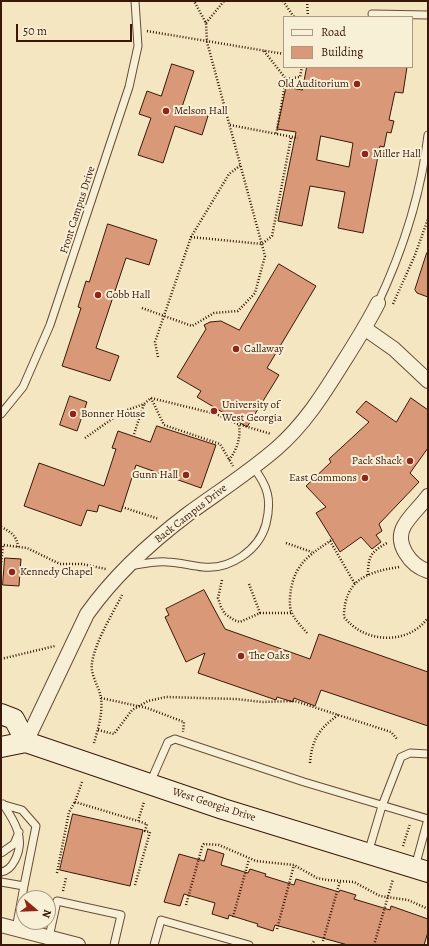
<!DOCTYPE html>
<html>
<head>
<meta charset="utf-8">
<style>
  body { margin:0 }
  #map { position:relative; width:429px; height:946px; overflow:hidden; background:#f4e6c1; font-family:Alegreya,serif }
  canvas { display:block }
  .frame { position:absolute; inset:0; border:2px solid #381807; pointer-events:none }
  .legend { position:absolute; left:283px; top:16px; width:130px; height:52px; box-sizing:border-box; background:#f8efd7; border:1px solid #ab9984; margin:0; padding:5px 7px; list-style:none; font-size:12px; color:#381807 }
  .legend li { display:flex; align-items:center; gap:8px; height:20px }
  .legend b { width:20px; border:1px solid #ab9984 }
  .north { position:absolute; left:16px; top:890px; width:40px; height:40px; box-sizing:border-box; background:#f8efd7; border:1px solid #ab9984; border-radius:50%; rotate:109deg; font-size:11px; font-weight:700; line-height:16px; text-align:center; color:#381807 }
  .north::after { content:''; display:block; margin:auto; width:14px; height:18px; background:#8f2418; clip-path:polygon(50% 0,100% 100%,50% 72%,0 100%) }
  .scale { position:absolute; left:16px; top:24px; width:116px; height:18px; box-sizing:border-box; border:2px solid #381807; border-top:0; padding-left:5px; font-size:12px; line-height:14px; white-space:nowrap; color:#381807; -webkit-text-stroke:3px #f8efd7; paint-order:stroke }
</style>
</head>
<body>
<div id="map">
<canvas width="429" height="946"></canvas>
<div class="frame"></div>
<ul class="legend">
<li><b style="height:5px;background:#f8efd7"></b>Road</li>
<li><b style="height:11px;background:#d99877"></b>Building</li>
</ul>
<div class="north">N</div>
<div class="scale">50 m</div>
</div>
<script>
const context = document.querySelector('canvas').getContext('2d');
context.lineJoin = 'round';
function paint(path, color) { context.fillStyle = color; context.fill(path, 'evenodd'); }
function stroke(path, color, width, dash) { context.strokeStyle = color; context.lineWidth = width; context.lineCap = dash ? 'butt' : 'round'; context.setLineDash(dash || []); context.stroke(path); }
function label(font, color, halo, rows, align = 'center') {
  context.font = font + ' Alegreya,serif'; context.lineWidth = 4; context.setLineDash([]); context.textBaseline = 'middle'; context.strokeStyle = halo; context.fillStyle = color; for (const [text, x, y, turn = 0] of rows) {
    context.save(); context.translate(x, y); context.rotate((+turn || 0) * Math.PI / 180); context.textAlign = isNaN(turn) ? turn : align; if (halo) context.strokeText(text, 0, 0); context.fillText(text, 0, 0); context.restore();
  }
}
const building = new Path2D(`
  M172,64L194,71L182,107L208,116L202,135L175,126L163,163L138,155L151,118L139,114L147,91L161,96Z
  M307,67H407L403,93L395,92L389,120L394,121L391,133L387,132L384,147L380,146L363,233L338,228L345,192L310,186L302,226L278,221L296,132L277,129L286,87L302,90ZM321,136L353,143L349,167L317,160Z
  M108,224L157,240L149,265L126,258L96,348L119,356L110,381L62,366L81,308L78,307L86,281L89,282Z
  M427,253L428,254V297L417,293L415,290Z
  M279,264L316,286L267,368L279,375L247,427L197,397L201,391L177,377L206,329L204,325L210,322L221,321L239,330Z
  M70,396L87,402L77,431L60,425Z
  M411,398L428,410V448L410,473L419,482L379,524L382,531L376,535L381,542L372,549L361,537L340,552L316,513L326,507L306,486L331,462L329,459L369,422L356,412L366,401L396,422Z
  M157,426L216,445L201,488L136,465L121,512L99,505L97,512L87,510L81,526L24,506L39,463L104,486L116,449L112,448L118,431L150,442Z
  M5,558L21,559L19,586L3,585Z
  M204,590L225,629L310,659L319,634L428,672V726L321,690L315,706L294,698L293,702L277,697L276,700L198,673L205,653L186,662L165,617L169,615L166,609Z
  M73,814L143,830L130,886L60,870Z
  M208,849L224,854L221,865L248,873L250,869L266,874L265,876L294,885L296,879L339,892L340,890L356,895L354,899L390,910L391,906L428,919V932L424,945H348L275,925L273,931L257,926L258,924L229,915L228,919L212,914L215,903L184,894L180,906L164,902L179,854L204,861Z`);
paint(building, '#d99877');
stroke(building, '#381807', 1);
const lane = new Path2D(`
  M372,14L428,15
  M378,303C403,250 421,194 428,135
  M1,414L23,387L50,325L129,87L138,46L135,1
  M130,566C142,564 155,561 167,562C179,562 191,566 203,567C230,570 259,550 266,524C272,500 268,486 253,467
  M150,783L168,742L175,739L304,782L428,819
  M1,804L22,810L36,826L24,886L1,882
  M1,853L14,844L19,832
  M368,853L382,806L401,757L410,753L428,754
  M415,867L428,819
  M1,872C8,871 12,866 15,860C26,839 15,822 3,804
  M16,929L24,886
  M49,937L57,901L121,915L114,945
  M154,945L161,920L249,945`);
const street = new Path2D(`
  M364,328L394,349L428,381
  M428,496C421,506 410,515 404,526C394,544 411,566 428,571
  M26,742L87,614C114,576 151,542 188,514C217,493 248,473 276,449C305,424 324,393 344,361C356,342 368,323 378,303
  M1,925L78,945`);
const secondary = new Path2D(`
  M1,714L14,719L26,742
  M1,747L26,742L223,809L428,872`);
stroke(lane, '#674c36', 9);
stroke(street, '#674c36', 16);
stroke(secondary, '#381807', 22);
stroke(new Path2D(`
  M283,1L294,17
  M307,1L308,17
  M206,23L224,1
  M147,31L284,54
  M264,51L286,79L276,135
  M286,79L300,77L302,67
  M230,125L298,138
  M191,237L262,244L272,236L291,138
  M393,304L415,255L428,219
  M142,308L192,326L214,313L238,311L255,293L265,256L207,42L206,23L194,1
  M158,357L155,342L191,237L229,174L241,165
  M151,398L164,425L220,444L233,466
  M134,434L144,404
  M85,438L122,412L144,404L151,398L216,414L238,424L271,434
  M229,460C237,450 241,437 239,425
  M122,507L159,519
  M1,527C11,532 17,536 18,547
  M330,541L355,584
  M286,543L312,552
  M1,565L3,545L27,548L60,564H82L106,569
  M399,567C367,572 344,580 344,617C364,643 407,646 428,618
  M368,575C368,556 371,552 387,543
  M222,580L218,598L221,607L225,614L234,620L240,622L260,613H292
  M249,584L260,613
  M307,633C301,626 294,619 291,611C289,604 290,596 291,589C296,562 311,554 333,539
  M1,659L55,646
  M101,698L147,708L184,722L183,732
  M98,730L114,734L132,710L148,701L166,697L236,699L262,702L295,701L391,732L398,740
  M94,743C98,730 103,712 101,698C99,686 90,675 92,663C95,642 112,615 122,595
  M310,763C312,739 319,729 338,715
  M82,782L75,802L138,821L144,802
  M403,846L410,824
  M57,873L69,812L75,802
  M135,885L150,832L145,831L147,824L138,821
  M63,891L66,878
  M186,905L202,847L204,844L219,845L256,861L294,865L317,878L327,880L354,882L380,896L408,900L428,909
  M233,917L249,859
  M277,929L294,865
  M323,941L340,881
  M312,945L314,941
  M374,945L393,879
  M428,945V944`), '#381807', 2.5, [1, 2]);
stroke(lane, '#f8efd7', 7);
stroke(street, '#f8efd7', 14);
stroke(secondary, '#f8efd7', 20);
for (const [x, y, r, color] of [
  [357,84,4,"#8f2418"],
  [166,111,4,"#8f2418"],
  [365,154,4,"#8f2418"],
  [98,295,4,"#8f2418"],
  [236,349,4,"#8f2418"],
  [214,411,4,"#8f2418"],
  [73,414,4,"#8f2418"],
  [410,461,4,"#8f2418"],
  [186,475,4,"#8f2418"],
  [365,478,4,"#8f2418"],
  [12,572,4,"#8f2418"],
  [241,656,4,"#8f2418"]
]) { const dot = new Path2D(); dot.arc(x, y, r, 0, 2 * Math.PI); context.fillStyle = color; context.fill(dot); stroke(dot, '#f8efd7', 1.5); }
label('11px', '#381807', '#f8efd7', [
  ["Old Auditorium",349,84,"right"],
  ["Melson Hall",174,111],
  ["Miller Hall",373,154],
  ["Cobb Hall",106,295],
  ["Callaway",244,349],
  ["University of",222,405],
  ["West Georgia",222,418],
  ["Bonner House",81,414],
  ["Pack Shack",402,461,"right"],
  ["Gunn Hall",178,475,"right"],
  ["East Commons",357,478,"right"],
  ["Kennedy Chapel",20,572],
  ["The Oaks",249,656]
], 'left');
label('11px', '#381807', '#f8efd7', [
  ["Front Campus Drive",78,210,-72],
  ["Back Campus Drive",191,514,-38],
  ["West Georgia Drive",214,805,18]
]);
</script>
</body>
</html>
